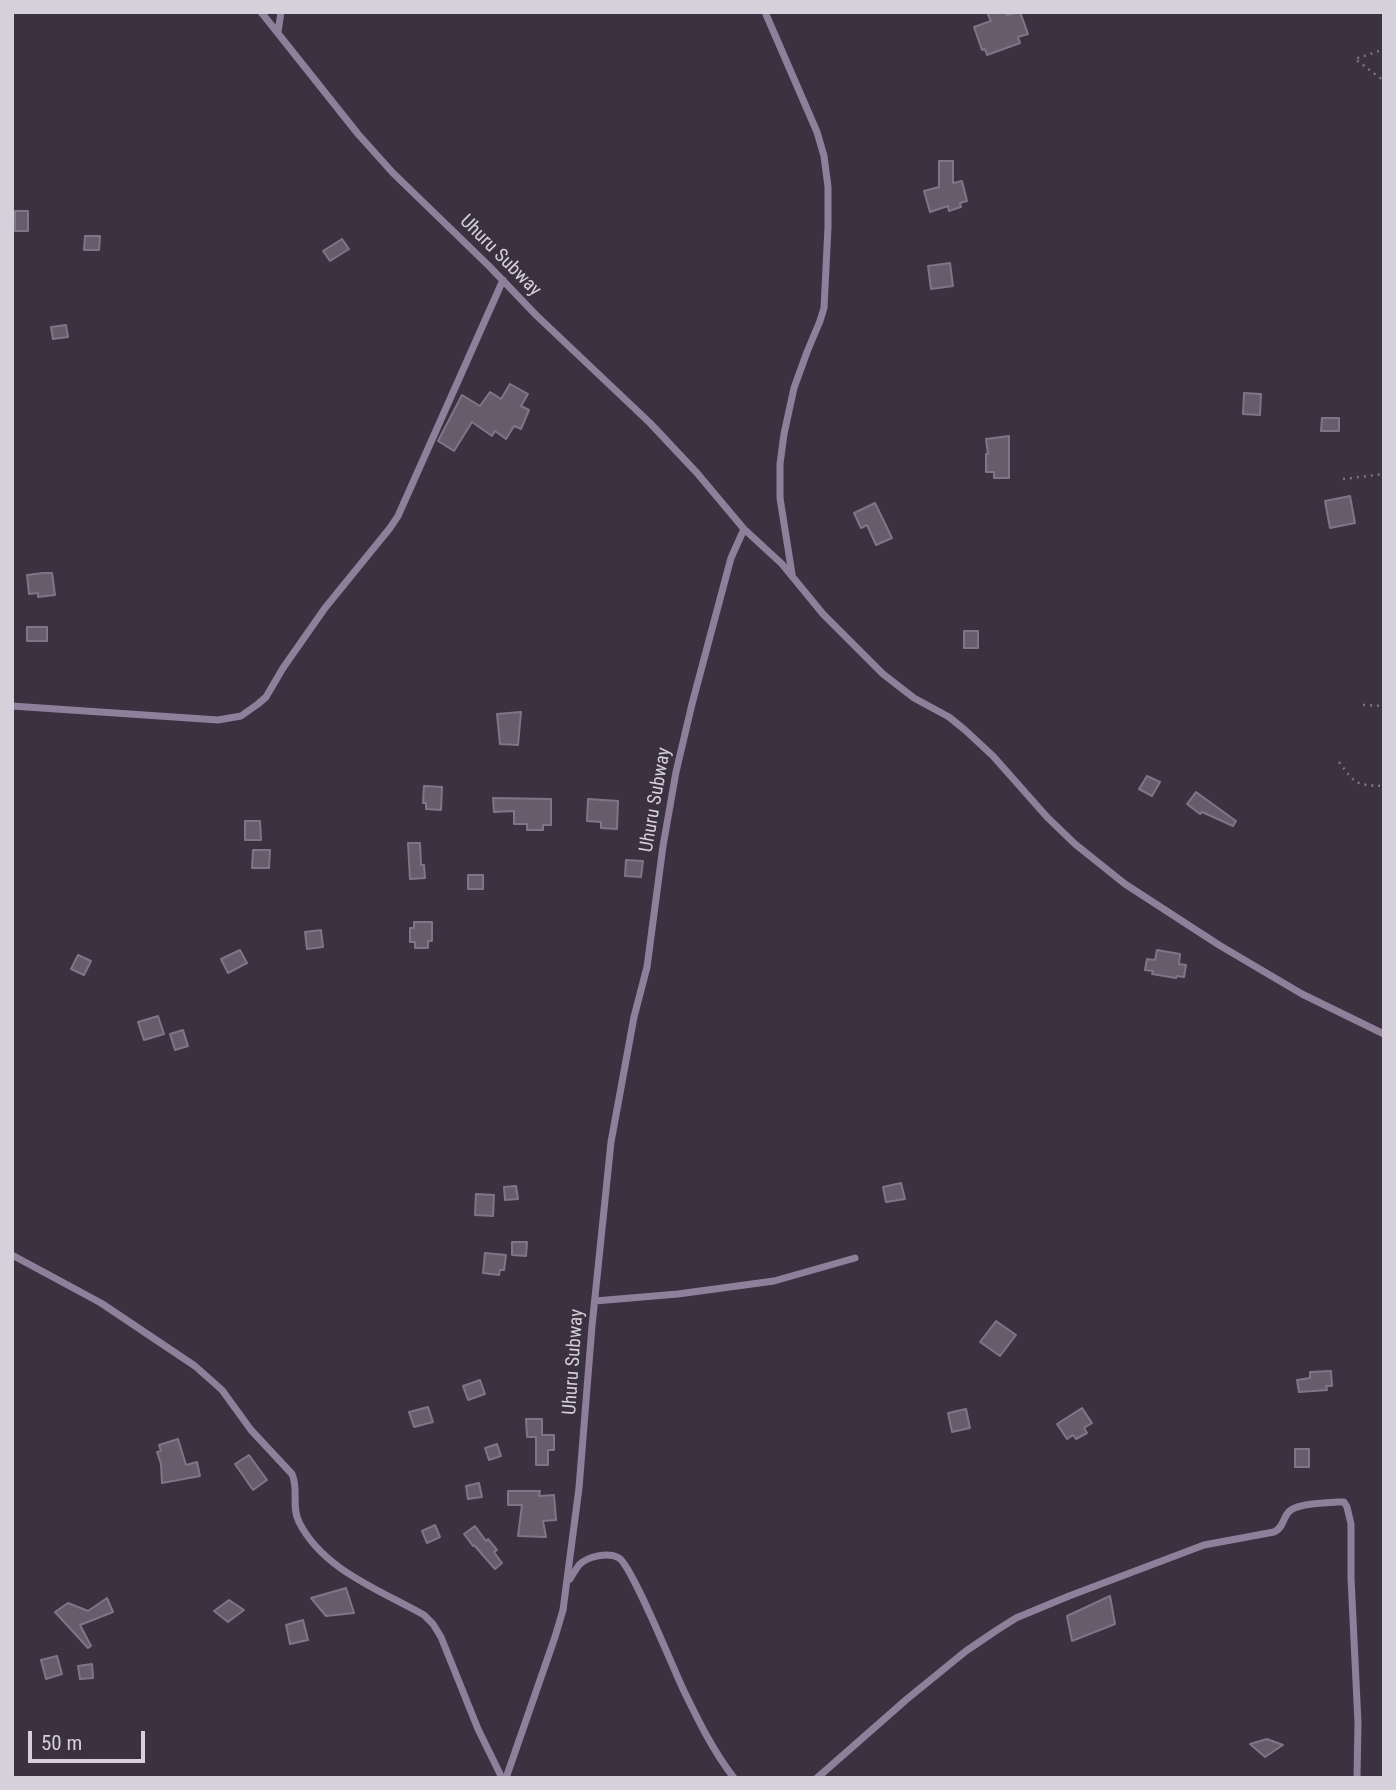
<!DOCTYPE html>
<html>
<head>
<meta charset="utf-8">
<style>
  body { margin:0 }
  #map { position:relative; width:1396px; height:1790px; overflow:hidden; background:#3a3240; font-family:"Roboto Condensed",sans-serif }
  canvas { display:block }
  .frame { position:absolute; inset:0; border:14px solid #d5d0d9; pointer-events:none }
  .scale { position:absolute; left:28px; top:1731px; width:117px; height:32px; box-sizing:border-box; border:4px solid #d5d0d9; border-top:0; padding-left:9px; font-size:21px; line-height:24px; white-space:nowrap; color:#d5d0d9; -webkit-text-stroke:5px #3a3240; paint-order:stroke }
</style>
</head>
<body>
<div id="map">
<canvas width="1396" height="1790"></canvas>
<div class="frame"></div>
<div class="scale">50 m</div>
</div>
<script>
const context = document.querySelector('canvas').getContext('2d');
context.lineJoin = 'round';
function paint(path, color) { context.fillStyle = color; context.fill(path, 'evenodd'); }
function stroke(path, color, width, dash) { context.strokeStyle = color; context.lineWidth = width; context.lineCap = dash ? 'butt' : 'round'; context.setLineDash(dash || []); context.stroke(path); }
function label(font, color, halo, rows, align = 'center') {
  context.font = font + ' "Roboto Condensed",sans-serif'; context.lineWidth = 5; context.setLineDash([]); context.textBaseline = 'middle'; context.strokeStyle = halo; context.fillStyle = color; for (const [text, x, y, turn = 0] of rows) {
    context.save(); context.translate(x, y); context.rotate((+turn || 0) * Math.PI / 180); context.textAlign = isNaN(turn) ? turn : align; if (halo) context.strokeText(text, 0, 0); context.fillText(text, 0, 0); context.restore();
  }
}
const building = new Path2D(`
  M987,12H1006L1007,15L1020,12L1028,34L1018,37L1020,43L987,55L985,49L982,50L974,27L991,21Z
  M939,161H953V183L962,181L967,201L960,203L961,207L949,211L948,206L930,212L924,191L939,187Z
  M15,211H28V231H15Z
  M85,236H100L99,250H84Z
  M342,239L349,249L330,261L323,251Z
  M950,263L953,286L931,289L928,266Z
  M66,325L68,337L53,339L51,327Z
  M510,384L528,394L521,406L529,410L521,429L514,426L506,439L495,431L492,436L472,422L454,451L438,441L462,395L480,406L490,392L501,399Z
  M1244,393L1261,394L1260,415L1243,414Z
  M1322,418H1339V431H1321Z
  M1009,436V478H994V472H986V454H988L986,439Z
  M1350,496L1355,523L1330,528L1325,501Z
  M875,503L892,538L876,545L867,525L861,528L854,513Z
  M43,573H52L55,595L38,597V593L29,594L27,575Z
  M27,627H47V641H27Z
  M964,631H978V648H964Z
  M521,712L518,745L500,744L497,714Z
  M1147,776L1160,782L1152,796L1139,789Z
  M424,786L442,787L441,810L426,809V803H423Z
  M1196,792L1236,821L1233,826L1202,812L1200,814L1187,804Z
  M493,798L551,799V825H543V830H527V824H514V811L494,812Z
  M588,799L618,801L617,829L601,828V822L587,821Z
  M245,821H260L261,840H245Z
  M408,843H420L421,865H424L425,878L410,879Z
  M253,850H270L269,868H252Z
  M626,860L643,861L641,877L625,876Z
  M468,875H483V889H468Z
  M414,922H432V941H428V948H415V942H410V928H414Z
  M321,930L323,947L307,949L305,932Z
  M240,950L247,963L228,973L221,959Z
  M1157,950L1180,954L1179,964L1186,965L1184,977L1177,976L1176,978L1152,974L1153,971L1145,970L1147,959L1155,960Z
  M78,955L91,961L84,975L71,969Z
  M158,1016L164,1034L144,1040L138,1022Z
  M183,1030L188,1046L175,1050L170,1034Z
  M901,1183L905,1199L886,1202L883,1187Z
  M516,1186L518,1199L505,1200L504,1187Z
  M476,1194L494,1195L493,1216L475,1215Z
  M512,1242H527L526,1256L512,1255Z
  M485,1253L506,1255L504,1270H500L499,1275L483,1273Z
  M996,1321L1016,1335L1000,1356L980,1342Z
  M1331,1371L1332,1386H1326L1327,1390L1299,1392L1297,1380L1310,1378V1372Z
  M480,1380L485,1394L468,1400L463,1386Z
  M428,1407L433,1422L414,1427L409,1412Z
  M1082,1408L1092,1423L1084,1428L1087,1433L1076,1439L1073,1435L1067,1439L1057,1424Z
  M966,1409L970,1428L952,1432L948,1413Z
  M526,1419H542V1435H554V1450H548V1465H536V1437H527Z
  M178,1439L186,1465L197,1462L200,1476L162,1483L161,1464L157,1452L161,1451L159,1445Z
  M497,1444L501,1456L489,1460L485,1448Z
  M1295,1449H1309V1467H1295Z
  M249,1455L267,1480L253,1490L235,1464Z
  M479,1483L482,1497L468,1499L466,1486Z
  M508,1491H540L539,1496L554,1495L556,1520L543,1521L546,1537L518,1536L522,1505H508Z
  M435,1525L440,1537L427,1543L422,1531Z
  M475,1526L486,1541L488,1539L497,1550L494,1552L502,1563L495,1569L474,1545L473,1546L464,1534Z
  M346,1588L354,1613L326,1616L311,1598Z
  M1110,1596L1115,1624L1072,1641L1067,1616Z
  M107,1598L113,1612L80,1625L91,1646L88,1648L55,1612L68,1603L88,1611Z
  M229,1600L244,1610L228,1622L214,1611Z
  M303,1620L308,1640L290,1644L286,1625Z
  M57,1656L62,1674L46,1679L41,1660Z
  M92,1664L93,1678L80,1679L78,1666Z
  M1267,1739L1283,1745L1265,1757L1250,1744Z`);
paint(building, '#655c6c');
stroke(building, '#7e7686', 2);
stroke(new Path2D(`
  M1379,51L1355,59L1384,81
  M1343,479L1384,474
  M1363,705L1384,706
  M1339,762C1356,785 1356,785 1384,786`), '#7b7480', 2.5, [2, 5]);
stroke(new Path2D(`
  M261,12L358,134L393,173L489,266L536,315L650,423L697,473L744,529L782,564L823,614L883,674L914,698L949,717L965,730L993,756L1047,817L1075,844L1125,884L1219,945L1302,994L1384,1034
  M765,12L817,132L824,156L828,187V227L824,308L820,321L807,352L794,388L784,434L780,464V498L792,574
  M278,32L281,12
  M12,706L218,720L241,716L258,704L266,697L283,668L325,608L390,528L398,516L503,280
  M12,1255L101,1303L195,1366L222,1390L251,1430L292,1474C299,1489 291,1507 299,1522C323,1570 380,1590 424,1615L433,1624L441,1637L478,1729L502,1778
  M595,1301L678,1294L774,1281L855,1258
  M570,1579C573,1574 576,1569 579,1565C588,1556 608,1552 619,1558C632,1566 673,1668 683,1689C698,1720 713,1751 734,1778
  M506,1778L555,1637L563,1610L579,1488L592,1326L611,1142L634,1017L647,967L663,846L676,772L692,704L731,558L744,529
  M817,1778L907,1699L966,1651L997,1630L1016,1618L1069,1596L1204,1545L1274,1532C1285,1527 1282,1516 1291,1510C1300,1503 1326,1503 1338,1502H1344L1347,1507L1351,1524V1578L1358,1723L1357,1778`), '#8e7f9b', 7);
label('19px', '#d5d0d9', '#3a3240', [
  ["Uhuru Subway",500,256,45],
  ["Uhuru Subway",656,800,-80],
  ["Uhuru Subway",574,1362,-86]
]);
</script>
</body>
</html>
